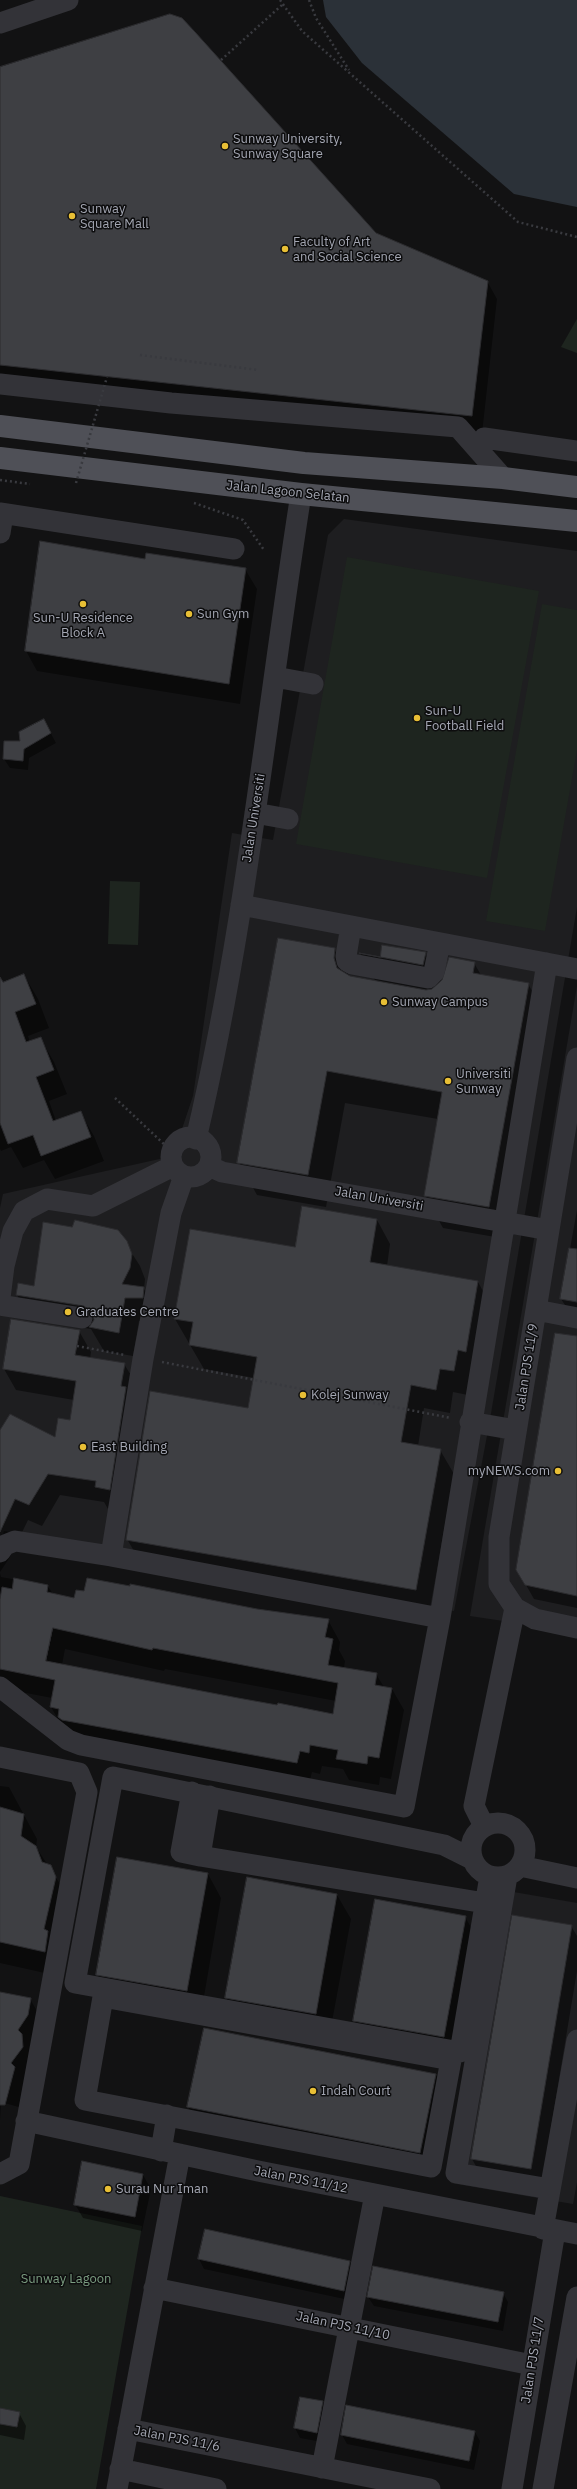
<!DOCTYPE html>
<html>
<head>
<meta charset="utf-8">
<style>
  body { margin:0 }
  canvas { display:block; background:#121213 }
</style>
</head>
<body>
<canvas width="577" height="2489"></canvas>
<script>
const context = document.querySelector('canvas').getContext('2d');
context.lineJoin = 'round';
function paint(path, color) { context.fillStyle = color; context.fill(path, 'evenodd'); }
function stroke(path, color, width, dash) { context.strokeStyle = color; context.lineWidth = width; context.lineCap = dash ? 'butt' : 'round'; context.setLineDash(dash || []); context.stroke(path); }
function label(font, color, halo, rows, align = 'center') {
  context.font = font + ' "IBM Plex Sans",sans-serif'; context.lineWidth = 3; context.setLineDash([]); context.textBaseline = 'middle'; context.strokeStyle = halo; context.fillStyle = color; for (const [text, x, y, turn = 0] of rows) {
    context.save(); context.translate(x, y); context.rotate((+turn || 0) * Math.PI / 180); context.textAlign = isNaN(turn) ? turn : align; if (halo) context.strokeText(text, 0, 0); context.fillText(text, 0, 0); context.restore();
  }
}
paint(new Path2D(`
  M344,519L577,551V907L489,1425L454,1611L4,1531L0,1550V1208L3,1194L173,1156L193,1096L232,833L273,840L328,535Z
  M577,986V1632L470,1616Z
  M502,1890L577,1903V2182L573,2204L451,2183Z`), '#1e1e20');
paint(new Path2D(`
  M577,319V353L561,347Z
  M347,557L539,591L487,878L296,844Z
  M542,604L577,610V750L545,931L486,921Z
  M110,881L140,882L138,945L108,944Z
  M0,2196L142,2226L96,2489H0Z`), '#1e251f');
paint(new Path2D(`
  M323,0H577V207L514,194L362,63L326,17Z`), '#2b3138');
paint(new Path2D(`
  M170,15L376,234L487,281L497,299L482,434L0,380V68Z
  M146,560L245,569L257,589L240,704L37,671L26,651Z
  M49,730L56,743L29,758L28,770L10,768L4,759L21,742Z
  M383,946L425,953L442,982L474,963L481,975L528,984L547,1016L507,1239L443,1228L425,1195L438,1119L345,1103L326,1207L257,1195L239,1162L334,949L350,977L376,982L361,954L381,958Z
  M24,975L38,999L49,1028L28,1036L30,1042L40,1038L54,1062L67,1094L49,1101L56,1121L80,1112L94,1136L104,1161L55,1179L44,1160L23,1168L11,1147L1,1151L0,1149V984Z
  M577,1210V1310L567,1308L561,1299Z
  M377,1220L390,1244L387,1266L478,1282L491,1306L468,1395L453,1392L450,1413L424,1408L418,1446L440,1450L454,1474L429,1614L141,1563L127,1539L249,1410L255,1378L204,1369L175,1319L295,1248Z
  M76,1221L117,1230L140,1266L145,1279L144,1289L158,1312L156,1321H139L133,1356L104,1351L91,1329L30,1319L17,1295L18,1284L35,1287Z
  M79,1331L91,1352L90,1359L124,1364L137,1385L108,1509L104,1502L60,1495L42,1526L28,1520L10,1557L0,1572V1432L56,1439L71,1421L74,1400L16,1390L4,1369Z
  M577,1337V1608L534,1599L517,1569Z
  M0,1573L1,1577L47,1585L53,1594L75,1599L257,1610L328,1620L340,1642L339,1650L345,1661L344,1668L376,1674L384,1687L392,1689L404,1710L391,1779L380,1777L379,1785L349,1780L343,1769L322,1766L320,1774L312,1772L309,1784L75,1741L63,1728L51,1707L52,1698L0,1688ZM65,1649L164,1671L165,1669L336,1701L334,1715L238,1699L62,1665Z
  M0,1786L9,1787L37,1839L36,1847L64,1890L58,1976L0,1963Z
  M208,1874L221,1898L201,2014L111,1998L97,1974Z
  M337,1895L351,1919L329,2038L240,2022L226,1998Z
  M465,1917L479,1941L458,2060L368,2044L354,2020Z
  M571,1926L577,1936V1971L541,2187L482,2177L472,2159Z
  M0,1993L30,1999L44,2023L22,2108L1,2102L0,2121Z
  M436,2075L449,2099L434,2176L202,2131L188,2107Z
  M143,2175L151,2189L142,2231L83,2218L75,2204Z
  M199,2259L349,2261L355,2271L349,2300L204,2269Z
  M503,2293L508,2302L503,2331L374,2306L368,2297Z
  M301,2398L322,2402L328,2411L322,2442L300,2438L295,2428Z
  M0,2409L19,2413L26,2426L24,2440L0,2435Z
  M475,2432L480,2441L474,2470L347,2444L342,2435Z`), '#0007');
const building = new Path2D(`
  M170,14L182,18L195,32L376,233L488,281L472,416L0,365V67Z
  M40,541L145,559L146,553L246,568L229,684L25,651Z
  M44,719L51,733L24,749L23,761L3,759L4,741H20L19,732Z
  M278,938L335,948L334,958L337,968L350,976L426,990L432,989L442,980L449,957L475,962L473,973L529,983L489,1207L424,1196L442,1092L327,1071L308,1175L237,1163Z
  M382,945L426,952L423,965L359,953L380,957Z
  M24,974L36,1004L15,1012L26,1042L41,1037L54,1070L36,1077L53,1121L81,1111L91,1137L41,1156L33,1135L8,1144L0,1123V977L3,982Z
  M302,1206L377,1219L370,1262L478,1281L466,1352L458,1350L454,1371L440,1369L436,1390L411,1385L401,1442L441,1449L416,1590L126,1540L150,1391L248,1408L257,1357L189,1345L193,1322L174,1319L190,1229L295,1247Z
  M75,1220L118,1230L127,1241L132,1254L130,1268L122,1284L144,1287L143,1298H125L119,1333L89,1327L94,1320L93,1314L84,1306L16,1295L18,1283L34,1286L43,1222L72,1227Z
  M569,1248L577,1249V1302L560,1299Z
  M11,1319L80,1330L75,1355L125,1363L121,1386L126,1387L110,1490L95,1487L96,1481L48,1474L29,1505L15,1499L0,1532V1430L10,1414L55,1437L58,1418L70,1420L76,1381L3,1369Z
  M555,1333L577,1336V1596L525,1585L516,1570Z
  M14,1578L48,1585L47,1592L74,1598L76,1590L84,1591L87,1578L130,1586V1584L257,1609L329,1619L325,1637L333,1639L328,1665L377,1673L375,1685L392,1688L379,1758L368,1756L367,1764L336,1759L338,1750L310,1745L309,1753L300,1751L297,1763L62,1720L58,1717L59,1709L50,1707L55,1680L0,1669V1599L2,1587L12,1589ZM53,1628L152,1650L153,1648L338,1683L333,1714L278,1703L277,1705L238,1698L46,1661Z
  M0,1807L24,1814L21,1836L36,1846L42,1862L51,1865L56,1877L44,1929L48,1931L45,1952L0,1942Z
  M117,1857L208,1873L187,1991L96,1975Z
  M247,1877L337,1894L316,2014L225,1998Z
  M375,1899L466,1916L444,2037L353,2021Z
  M512,1915L572,1925L531,2169L471,2159Z
  M0,1992L31,1998L28,2015L18,2030L22,2034L23,2047L11,2063L15,2067L5,2105H0Z
  M204,2028L436,2074L420,2153L187,2107Z
  M82,2161L143,2174L135,2217L74,2205Z
  M205,2229L350,2261L344,2291L198,2259Z
  M373,2266L504,2292L498,2322L367,2297Z
  M300,2397L323,2401L317,2433L294,2428Z
  M346,2405L475,2431L469,2461L341,2435Z
  M0,2408L20,2412L17,2427L0,2424Z`);
paint(building, '#3e3f43');
stroke(building, '#2c2c2f', 1);
stroke(new Path2D(`
  M280,0L302,31L518,222L577,237
  M309,0L316,18L349,70
  M221,60L282,5
  M140,355L258,370
  M0,480L30,484
  M194,503L243,520L264,550
  M115,1098L166,1146
  M77,1346L125,1355
  M162,1362L451,1418`), '#393a3f', 2.5, [2, 3]);
stroke(new Path2D(`
  M0,23L68,0
  M0,384L171,403L458,427L503,478
  M484,438L577,451
  M0,513L234,549
  M0,533L3,514
  M275,677L313,684
  M255,813L288,819
  M241,905L577,969
  M351,926L346,956L347,961L352,964L428,978L434,972L440,943
  M577,1058L499,1537V1584L515,1608L535,1619L577,1628
  M171 1157a20 20 0 1 1 40 0a20 20 0 1 1-40 0Z
  M196,1139C246,927 267,709 301,494
  M209,1166L222,1172L549,1230
  M0,1298L4,1266L13,1231L24,1211L47,1199L93,1206L173,1166
  M0,1305L82,1318
  M536,1310L577,1318
  M470,1422L516,1430
  M0,1552L5,1545L15,1541L111,1556L440,1618
  M111,1556L143,1359L171,1213L184,1176
  M0,1687L68,1740L81,1745L404,1807L440,1618L547,963
  M0,1757L79,1773L87,1792L19,2164L0,2174
  M192,1792L181,1852L200,1856
  M210,1796L200,1856L485,1903
  M471 1850a27 27 0 1 1 54 0a27 27 0 1 1-54 0Z
  M484,1826L474,1806L515,1608
  M472,1859L444,1845L113,1777L75,1983L460,2052L490,1876
  M520,1866L577,1878
  M507,1876L456,2173L550,2189
  M103,1997L451,2060L431,2167L85,2100Z
  M26,2121L258,2171L577,2234
  M161,2151L167,2115
  M543,2229L577,2040
  M154,2288L532,2365
  M128,2429L430,2489
  M322,2468L375,2194
  M120,2469L216,2489
  M117,2489L180,2154
  M512,2489L555,2231
  M543,2489L577,2297`), '#333338', 21);
stroke(new Path2D(`
  M0,426L304,463L503,478L577,487
  M0,458L301,494L577,521`), '#4f5057', 22);
stroke(new Path2D(`
  M76,483L107,377`), '#393a3f', 2.5, [2, 3]);
for (const [x, y, r, color] of [
  [225,146,4,"#e8bf35"],
  [72,216,4,"#e8bf35"],
  [285,249,4,"#e8bf35"],
  [83,604,4,"#e8bf35"],
  [189,614,4,"#e8bf35"],
  [417,718,4,"#e8bf35"],
  [384,1002,4,"#e8bf35"],
  [448,1081,4,"#e8bf35"],
  [68,1312,4,"#e8bf35"],
  [303,1395,4,"#e8bf35"],
  [83,1447,4,"#e8bf35"],
  [558,1471,4,"#e8bf35"],
  [313,2091,4,"#e8bf35"],
  [108,2189,4,"#e8bf35"]
]) { const dot = new Path2D(); dot.arc(x, y, r, 0, 2 * Math.PI); context.fillStyle = color; context.fill(dot); stroke(dot, '#0d0d0e', 1.5); }
label('13px', '#a4a7b3', '#0d0d0e', [
  ["Sunway University,",233,139],
  ["Sunway Square",233,154],
  ["Sunway",80,209],
  ["Square Mall",80,224],
  ["Faculty of Art",293,242],
  ["and Social Science",293,257],
  ["Sun Gym",197,614],
  ["Sun-U Residence",83,618,"center"],
  ["Block A",83,633,"center"],
  ["Sun-U",425,711],
  ["Football Field",425,726],
  ["Sunway Campus",392,1002],
  ["Universiti",456,1074],
  ["Sunway",456,1089],
  ["Graduates Centre",76,1312],
  ["Kolej Sunway",311,1395],
  ["East Building",91,1447],
  ["myNEWS.com",550,1471,"right"],
  ["Indah Court",321,2091],
  ["Surau Nur Iman",116,2189]
], 'left');
label('13px', '#a4a7b3', '#0d0d0e', [
  ["Jalan Lagoon Selatan",288,492,6],
  ["Jalan Universiti",254,818,-81],
  ["Jalan Universiti",379,1199,10],
  ["Jalan PJS 11/9",527,1367,-81],
  ["Jalan PJS 11/12",301,2180,11],
  ["Jalan PJS 11/10",343,2326,12],
  ["Jalan PJS 11/7",533,2360,-81],
  ["Jalan PJS 11/6",177,2439,11]
]);
label('13px', '#7b9d81', '#0d0d0e', [
  ["Sunway Lagoon",66,2279]
]);
</script>
</body>
</html>
